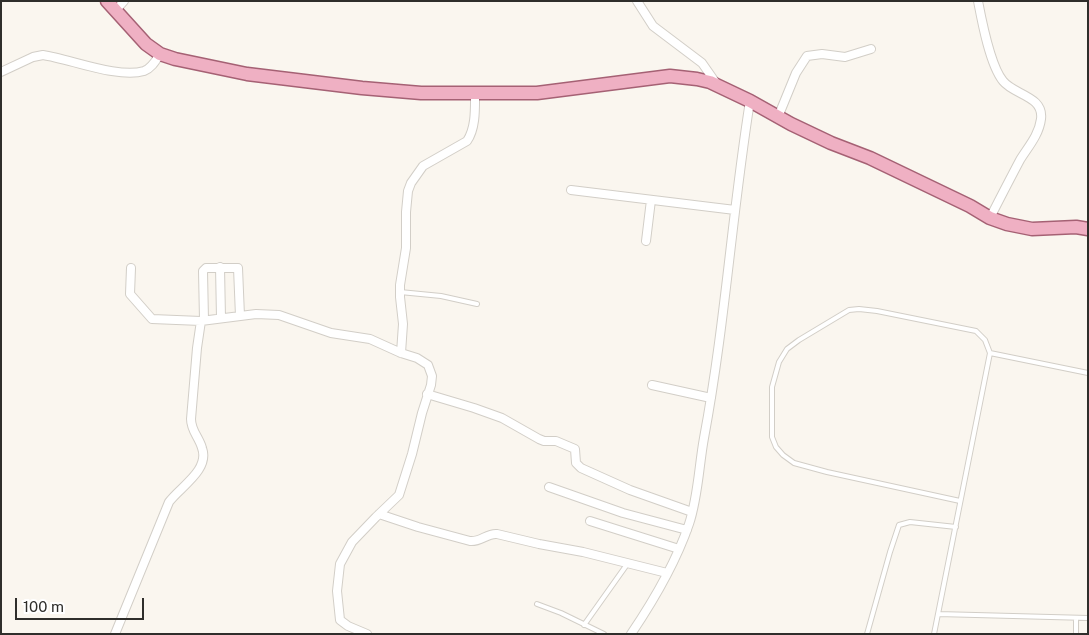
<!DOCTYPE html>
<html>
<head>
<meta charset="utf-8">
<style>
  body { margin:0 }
  #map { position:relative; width:1089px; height:635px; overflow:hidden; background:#faf6ef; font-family:"Public Sans",sans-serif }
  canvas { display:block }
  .frame { position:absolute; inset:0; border:2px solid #2f2e2b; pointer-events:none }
  .scale { position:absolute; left:15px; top:598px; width:129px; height:22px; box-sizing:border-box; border:2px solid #2f2e2b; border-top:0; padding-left:6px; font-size:15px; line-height:18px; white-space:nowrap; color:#2f2e2b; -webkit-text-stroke:4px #fff; paint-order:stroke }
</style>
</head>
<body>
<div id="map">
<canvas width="1089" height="635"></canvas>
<div class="frame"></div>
<div class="scale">100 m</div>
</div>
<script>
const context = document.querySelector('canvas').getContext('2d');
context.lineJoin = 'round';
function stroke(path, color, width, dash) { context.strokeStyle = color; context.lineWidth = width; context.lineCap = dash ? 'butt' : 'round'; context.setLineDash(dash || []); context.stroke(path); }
const service = new Path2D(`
  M400,292L441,296L477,304
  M960,501L827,472L794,463L783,455L776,447L772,437V387L779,362L787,349L799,340L849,310L859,309L877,311L976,331L985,340L990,353
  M537,604L561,613L604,634
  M938,614L1088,618
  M584,625L628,563
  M867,634L890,552L899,525L910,522L956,527
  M934,634L990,353L1088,373
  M1076,634V618`);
const minor = new Path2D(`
  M637,1L653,26L702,63L716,83
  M978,1C982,22 990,65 1003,81C1014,95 1044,96 1041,119C1039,135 1028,147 1020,160C1010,179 1000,198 990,218
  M115,11L124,1
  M1,72L33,57L43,55C70,59 119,79 144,71C152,68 156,60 160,54
  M778,117L796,73L807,56L822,54L845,57L871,49
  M571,190L735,210
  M646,241L651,200
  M220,267L221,318
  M131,268L130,294L152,319L201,321
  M204,320L203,271L206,268H238L240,316
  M652,385L711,398
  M427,394L474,408L502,418L539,439L544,441H556L575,449L576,463L581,468L630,490L692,512
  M549,487L623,513L687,530
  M379,514L418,527L470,541C481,542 487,533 497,534L539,544L583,552L667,573
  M590,521L679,549
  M115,634L169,502C180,487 210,470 202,448C199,437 191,431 191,419L197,348L201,321L256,314L279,315L331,333L370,339L401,353
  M367,634L348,626L340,620L337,591L340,564L352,542L376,517L399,495L412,454L422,413L431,385L432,376L428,365L417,358L401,353L403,324L400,297V285L406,248V212L408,191L411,183L423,166L467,141C476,128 475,108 475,93
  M631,634C654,600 676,562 689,524C698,498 699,465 704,438C725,326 732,213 750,101`);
const primary = new Path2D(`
  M107,1L146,44L160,54L175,59L247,74L362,88L421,93H537L670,76L697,79L710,82L750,101L791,124L831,143L870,158L970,206L990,218L1007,224L1032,229L1076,227L1088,229`);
stroke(service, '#d2cec7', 6);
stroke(minor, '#d2cec7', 10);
stroke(primary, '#a56174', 15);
stroke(service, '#fff', 4);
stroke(minor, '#fff', 8);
stroke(primary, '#efb0c3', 12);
</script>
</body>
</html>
